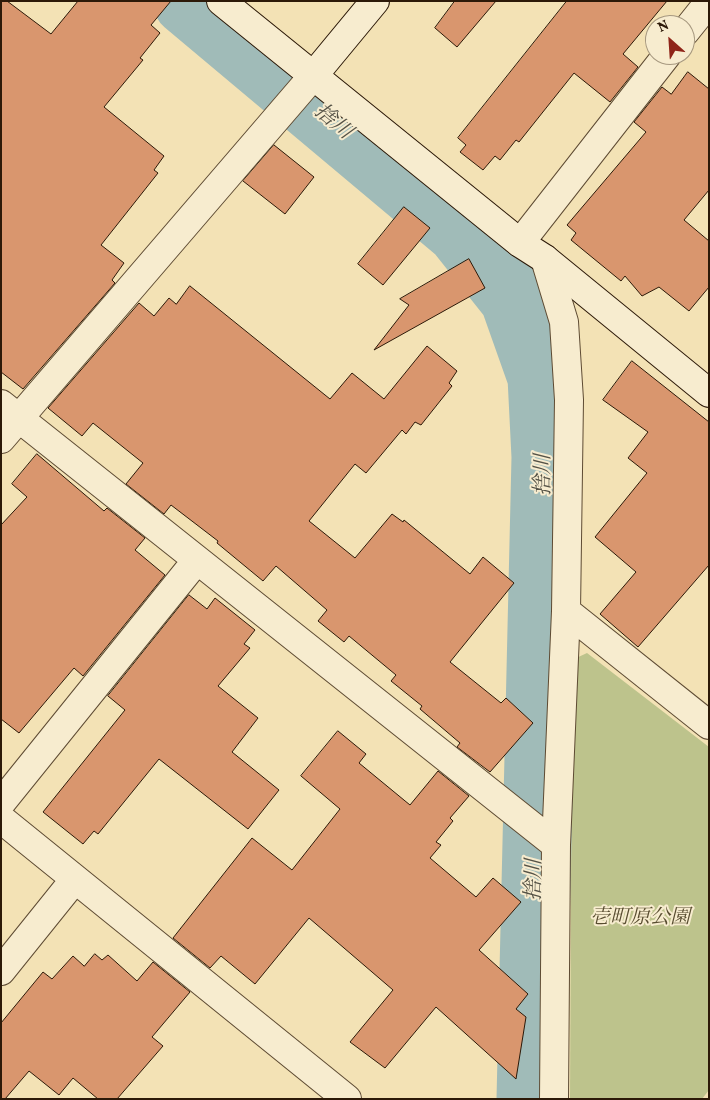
<!DOCTYPE html>
<html>
<head>
<meta charset="utf-8">
<style>
  body { margin:0 }
  #map { position:relative; width:710px; height:1100px; overflow:hidden; background:#f3e2b5; font-family:Vollkorn,serif }
  canvas { display:block }
  .frame { position:absolute; inset:0; border:2px solid #2c1908; pointer-events:none }
  .north { position:absolute; left:645px; top:15px; width:50px; height:50px; box-sizing:border-box; background:#f7eccf; border:1px solid #a6987f; border-radius:50%; rotate:334deg; font-size:14px; font-weight:700; line-height:20px; text-align:center; color:#2c1908 }
  .north::after { content:''; display:block; margin:auto; width:18px; height:22px; background:#8f2418; clip-path:polygon(50% 0,100% 100%,50% 72%,0 100%) }
</style>
</head>
<body>
<div id="map">
<canvas width="710" height="1100"></canvas>
<div class="frame"></div>
<div class="north">N</div>
</div>
<script>
const context = document.querySelector('canvas').getContext('2d');
context.lineJoin = 'round';
function paint(path, color) { context.fillStyle = color; context.fill(path, 'evenodd'); }
function stroke(path, color, width, dash) { context.strokeStyle = color; context.lineWidth = width; context.lineCap = dash ? 'butt' : 'round'; context.setLineDash(dash || []); context.stroke(path); }
function label(font, color, halo, rows, align = 'center') {
  context.font = font + ' Vollkorn,"Noto Serif JP",serif'; context.lineWidth = 4; context.setLineDash([]); context.textBaseline = 'middle'; context.strokeStyle = halo; context.fillStyle = color; for (const [text, x, y, turn = 0] of rows) {
    context.save(); context.translate(x, y); context.rotate((+turn || 0) * Math.PI / 180); context.textAlign = isNaN(turn) ? turn : align; if (halo) context.strokeText(text, 0, 0); context.fillText(text, 0, 0); context.restore();
  }
}
paint(new Path2D(`
  M587,653L709,747V1090L702,1099H570L572,660Z`), '#bdc38c');
stroke(new Path2D(`
  M187,1L460,230L514,298L542,377L546,457L531,1099`), '#a0bbb8', 69);
const building = new Path2D(`
  M1,1H7L51,34L78,1H171L151,25L160,33L140,58L143,60L104,107L164,156L154,170L158,173L101,245L124,263L112,280L115,283L23,389L1,372Z
  M455,1H496L457,47L435,28Z
  M567,1H667L623,54L638,67L610,102L574,73L519,142L516,140L500,160L495,156L483,170L460,152L466,145L458,138Z
  M688,72L709,89V190L684,220L709,241V287L689,311L659,287L642,296L625,276L621,281L571,240L576,233L567,225L646,132L634,122L662,87L671,94Z
  M274,145L314,177L285,214L243,181Z
  M404,207L430,228L383,285L358,264Z
  M469,259L485,288L374,350L409,305L400,299Z
  M190,286L330,399L352,373L384,399L427,346L457,371L449,383L452,386L421,425L415,422L406,434L402,430L366,473L355,464L309,521L355,558L392,514L403,522L404,520L470,574L483,557L514,583L450,662L501,703L506,698L533,723L490,772L457,747L460,743L420,709L422,706L391,681L396,675L349,636L344,642L318,621L327,610L276,566L263,581L217,543L218,541L171,505L164,514L126,484L143,463L93,423L82,436L48,408L139,303L154,316L169,298L176,304Z
  M632,361L709,422V565L638,647L600,614L636,572L595,537L647,473L628,458L648,432L603,400Z
  M37,454L104,511L107,508L145,538L135,550L165,575L83,676L74,668L19,733L1,719V525L27,497L12,484Z
  M189,595L207,609L215,598L255,630L244,644L250,648L218,686L258,718L232,752L279,790L248,829L159,759L98,834L94,831L83,844L43,812L125,710L108,696Z
  M338,731L366,754L359,763L410,805L438,771L469,796L450,818L453,821L436,842L441,845L430,858L476,897L493,878L521,902L479,950L528,994L516,1009L526,1017L516,1079L436,1007L385,1068L350,1042L393,990L309,918L255,984L221,956L210,968L173,938L252,838L292,870L340,809L301,776Z
  M95,954L102,960L108,955L137,981L153,962L190,992L152,1037L163,1046L117,1099H98L73,1078L59,1095L29,1071L5,1099H1V1023L43,972L52,979L73,956L84,966Z`);
paint(building, '#d9966e');
stroke(building, '#2c1908', 1);
const street = new Path2D(`
  M685,32L709,2
  M520,243L667,55
  M545,259L564,322L569,400L566,611L556,845L554,1099
  M1,404L556,845
  M1,439L313,76
  M566,611L709,725
  M1,803L197,560
  M1,819L347,1099
  M1,971L75,879`);
const secondary = new Path2D(`
  M221,1L520,243L545,259L709,393
  M313,76L375,1`);
stroke(street, '#5e4b33', 30);
stroke(secondary, '#2c1908', 30);
stroke(street, '#f7eccf', 28);
stroke(secondary, '#f7eccf', 28);
label('italic 20px', '#584c30', '#f7eccf', [
  ["壱町原公園",640,919]
]);
label('italic 21px', '#555246', '#f7eccf', [
  ["捨川",332,123,40],
  ["捨川",545,475,-90],
  ["捨川",536,880,-89]
]);
</script>
</body>
</html>
